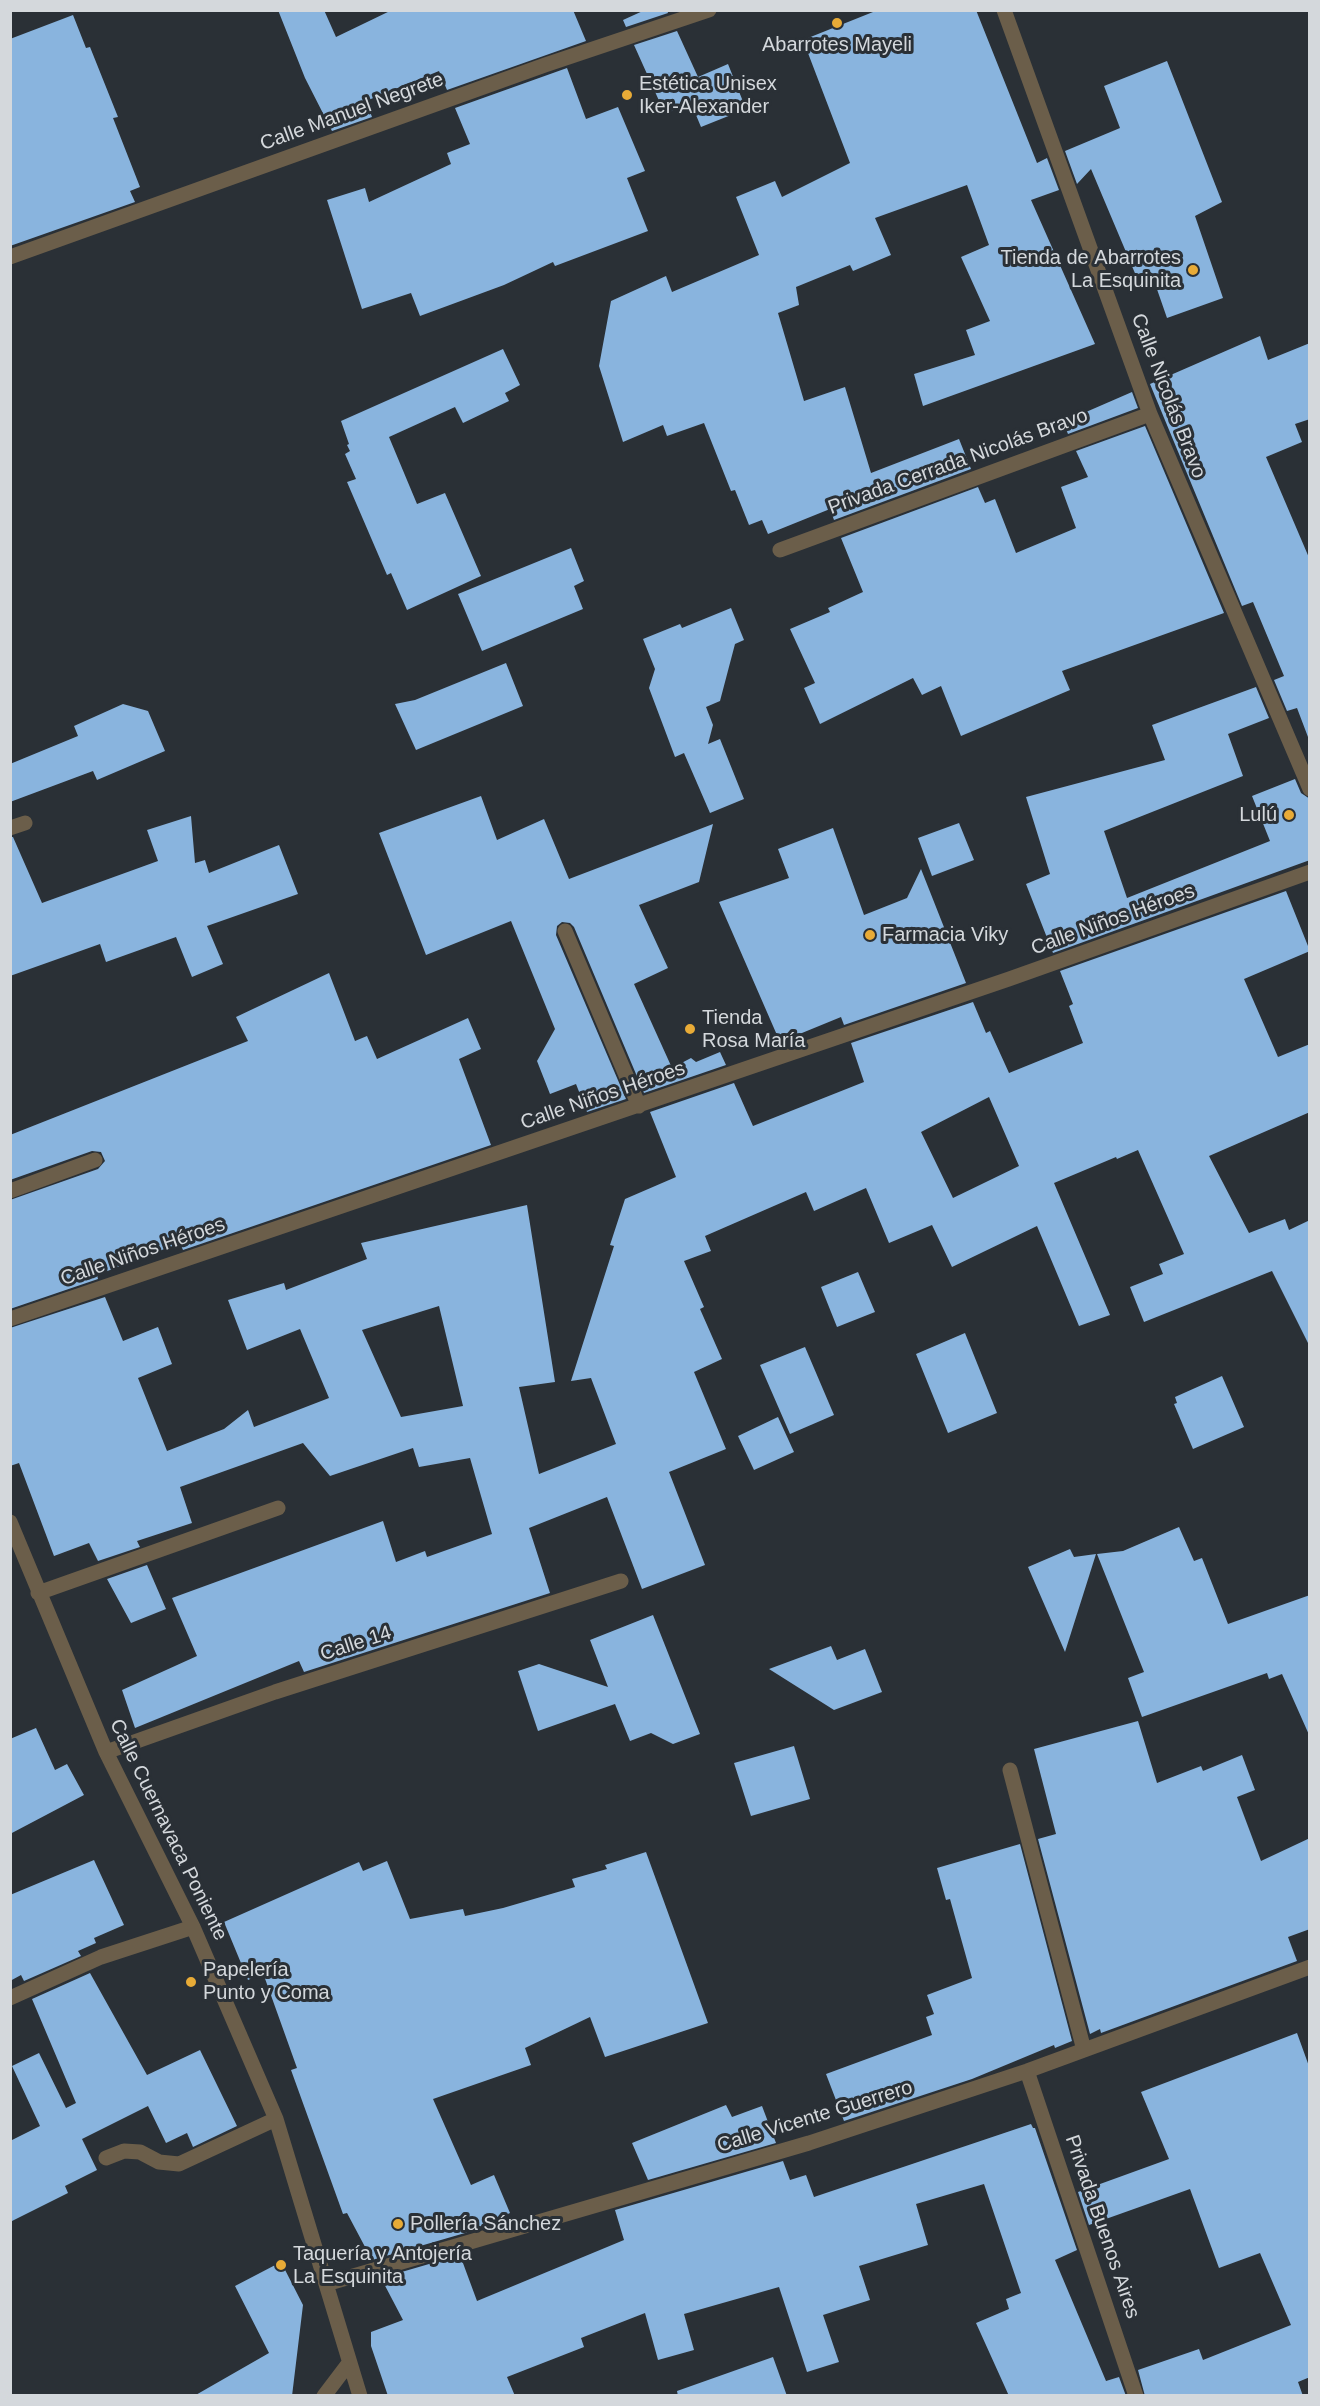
<!DOCTYPE html>
<html>
<head>
<meta charset="utf-8">
<style>
  body { margin:0 }
  #map { position:relative; width:1320px; height:2406px; overflow:hidden; background:#2a3036; font-family:Helvetica,sans-serif }
  canvas { display:block }
  .frame { position:absolute; inset:0; border:12px solid #d4d8dc; pointer-events:none }
</style>
</head>
<body>
<div id="map">
<canvas width="1320" height="2406"></canvas>
<div class="frame"></div>
</div>
<script>
const context = document.querySelector('canvas').getContext('2d');
context.lineJoin = 'round';
function paint(path, color) { context.fillStyle = color; context.fill(path, 'evenodd'); }
function stroke(path, color, width, dash) { context.strokeStyle = color; context.lineWidth = width; context.lineCap = dash ? 'butt' : 'round'; context.setLineDash(dash || []); context.stroke(path); }
function label(font, color, halo, rows, align = 'center') {
  context.font = font + ' Helvetica,sans-serif'; context.lineWidth = 6; context.setLineDash([]); context.textBaseline = 'middle'; context.strokeStyle = halo; context.fillStyle = color; for (const [text, x, y, turn = 0] of rows) {
    context.save(); context.translate(x, y); context.rotate((+turn || 0) * Math.PI / 180); context.textAlign = isNaN(turn) ? turn : align; if (halo) context.strokeText(text, 0, 0); context.fillText(text, 0, 0); context.restore();
  }
}
paint(new Path2D(`
  M278,10H324L336,37L392,10H573L586,41L447,90L439,71L366,101L372,117L332,131L305,78Z
  M645,10H667L668,13L626,27L623,20Z
  M878,10H976L1037,163L1047,158L1059,190L1031,200L1095,344L923,406L914,374L975,355L966,330L990,321L961,257L989,245L967,185L875,218L891,255L853,271L850,265L796,287L799,305L778,313L804,401L845,387L871,473L959,439L971,469L834,520L830,509L768,534L762,520L749,525L735,490L731,491L704,423L667,436L663,425L623,442L599,366L611,301L666,276L672,292L759,255L736,197L775,181L782,197L850,163L803,40Z
  M73,15L86,48L90,47L118,117L113,118L140,187L130,191L135,202L10,246V39Z
  M677,31L698,77L728,64L746,109L701,127L691,103L665,114L634,45Z
  M1167,61L1222,202L1195,216L1223,298L1167,318L1151,272L1137,278L1091,169L1077,184L1065,151L1120,128L1104,86Z
  M567,68L586,119L618,107L645,171L627,178L648,231L555,266L553,262L504,285L420,316L411,293L362,309L327,200L365,188L369,202L451,164L447,153L470,144L455,108Z
  M1260,336L1268,360L1310,343V419L1295,424L1302,442L1266,457L1310,560L1308,737L1297,708L1287,711L1274,680L1284,676L1253,602L1242,606L1150,384Z
  M503,349L520,385L505,393L509,401L463,423L455,407L389,437L417,504L445,493L481,576L407,610L391,573L387,575L347,482L356,479L345,454L350,451L347,445L349,444L341,421Z
  M1132,392L1138,408L1068,434L1063,422Z
  M1145,426L1224,613L1062,671L1070,690L961,736L941,686L922,695L913,678L820,724L804,688L815,683L790,629L830,612L828,608L863,592L841,538L978,487L985,503L995,499L1016,553L1076,528L1061,487L1088,477L1076,451Z
  M571,548L584,581L574,586L583,609L482,651L458,594Z
  M731,608L744,640L735,644L720,701L706,707L713,725L708,744L720,739L744,799L710,813L684,753L675,757L649,688L655,669L643,639L680,624L682,628Z
  M506,663L523,706L416,750L395,704L415,700Z
  M1256,687L1269,718L1228,734L1243,776L1104,831L1127,898L1270,841L1252,796L1295,779L1301,793L1310,799V860L1053,953L1026,884L1050,874L1026,797L1165,760L1152,725Z
  M123,704L148,711L165,751L97,780L93,771L10,802V764L78,736L74,726Z
  M481,796L497,840L544,819L569,879L713,824L699,882L639,905L668,968L634,984L672,1068L691,1058L696,1062L720,1052L726,1065L644,1093L574,927L570,923L562,922L557,926L556,935L626,1099L587,1112L576,1084L550,1094L537,1061L555,1029L511,921L426,955L379,833Z
  M191,816L195,863L205,860L209,873L279,845L298,894L207,926L223,964L192,977L176,937L106,962L100,944L10,976V837H13L42,903L158,861L147,830Z
  M959,823L974,860L932,876L918,838Z
  M833,828L864,915L907,898L921,869L966,983L844,1025L841,1017L780,1042L719,902L789,878L778,849Z
  M1286,891L1310,951L1244,979L1278,1057L1310,1044V1112L1209,1156L1249,1233L1285,1219L1289,1230L1310,1220V1347L1272,1271L1144,1322L1130,1287L1163,1274L1159,1264L1184,1254L1138,1150L1117,1159L1116,1157L1054,1183L1110,1315L1079,1326L1037,1226L952,1267L932,1225L889,1243L866,1188L814,1211L806,1192L705,1236L711,1251L684,1261L704,1307L700,1309L722,1359L694,1372L726,1449L669,1472L705,1565L642,1589L607,1497L529,1528L550,1593L304,1672L299,1661L135,1728L122,1690L197,1656L172,1598L383,1521L396,1562L425,1551L427,1557L492,1534L470,1458L419,1467L413,1448L330,1476L303,1443L180,1487L192,1523L137,1541L140,1547L98,1561L89,1543L54,1556L19,1463L10,1466V1328L105,1297L123,1341L158,1327L172,1364L138,1378L167,1451L224,1429L248,1410L254,1427L329,1398L300,1329L247,1350L228,1300L284,1283L286,1290L367,1259L361,1243L527,1205L555,1382L519,1387L539,1474L616,1444L591,1378L571,1381L614,1246L610,1245L625,1199L676,1177L650,1112L734,1083L753,1126L864,1082L851,1043L973,1002L986,1033L990,1031L1009,1073L1083,1043L1069,1006L1073,1004L1060,971ZM989,1097L1019,1166L953,1198L921,1132ZM439,1306L463,1406L401,1417L362,1330Z
  M329,973L355,1041L367,1036L377,1059L468,1018L481,1049L459,1059L491,1145L183,1250L180,1243L97,1275L98,1279L10,1309V1200L98,1169L105,1161L101,1152L92,1151L10,1180V1135L248,1041L236,1017Z
  M858,1272L875,1312L837,1327L821,1287Z
  M965,1333L997,1413L948,1433L916,1354Z
  M805,1347L834,1415L790,1434L760,1365Z
  M1222,1376L1244,1427L1193,1449L1174,1404L1177,1403L1175,1397Z
  M778,1417L794,1452L754,1470L738,1436Z
  M1179,1527L1194,1561L1202,1558L1228,1624L1310,1595V1737L1282,1674L1269,1679L1267,1673L1142,1717L1128,1678L1144,1672L1097,1554L1123,1551Z
  M1070,1549L1074,1557L1096,1554L1065,1652L1028,1567Z
  M147,1565L166,1609L131,1623L107,1579Z
  M653,1615L700,1734L673,1744L651,1733L630,1741L615,1704L538,1731L518,1671L539,1664L608,1687L590,1640Z
  M831,1646L837,1660L865,1649L882,1692L834,1710L769,1669Z
  M1138,1721L1157,1783L1201,1766L1203,1771L1242,1755L1255,1790L1237,1797L1261,1861L1310,1838V1929L1288,1937L1297,1961L1101,2033L1100,2029L1090,2034L1038,1839L1056,1834L1034,1749Z
  M36,1728L55,1770L67,1764L84,1795L10,1834V1739Z
  M794,1746L810,1799L751,1816L734,1763Z
  M1020,1844L1072,2041L1055,2048L1054,2045L972,2079L844,2121L826,2074L932,2035L926,2017L934,2014L927,1995L972,1978L950,1899L946,1900L937,1868Z
  M646,1852L708,2023L605,2057L590,2017L525,2048L531,2065L433,2099L471,2185L494,2175L510,2213L465,2233L372,2260L347,2213L343,2214L291,2070L297,2068L263,1973L248,1980L224,1922L359,1862L363,1871L387,1861L410,1919L463,1909L465,1916L503,1908L575,1887L572,1879L607,1869L605,1865Z
  M94,1860L124,1925L94,1938L96,1943L78,1951L81,1956L24,1981L21,1975L10,1981V1895Z
  M90,1973L147,2075L200,2050L237,2126L193,2147L187,2133L166,2143L148,2106L82,2139L97,2170L65,2186L68,2193L10,2222V2141L40,2126L12,2066L39,2053L66,2108L76,2103L32,1999Z
  M1297,2033L1310,2069V2377L1298,2382L1303,2396H1145L1138,2370L1199,2349L1203,2360L1291,2325L1260,2253L1219,2268L1190,2189L1089,2225L1078,2192L1169,2159L1141,2092Z
  M726,2105L732,2117L762,2106L776,2143L648,2180L632,2143Z
  M1031,2124L1033,2128H1035L1077,2250L1055,2260L1106,2381L1119,2377L1126,2396H1009L976,2323L1009,2309L1006,2299L1021,2293L984,2184L916,2204L928,2245L859,2266L870,2300L823,2315L839,2362L807,2372L779,2287L684,2314L694,2350L658,2360L645,2313L581,2338L584,2347L507,2377L515,2396H388L371,2346V2332L403,2320L381,2278L460,2255L477,2301L624,2240L615,2210L783,2161L790,2180L806,2175L814,2197Z
  M281,2262L303,2305L292,2396H194L269,2353L235,2286Z
  M773,2357L787,2396H678L677,2391Z`), '#89b4de');
stroke(new Path2D(`
  M1004,10L1150,414L1310,789
  M10,257L545,65L709,10
  M780,550L1150,414
  M10,828L25,823
  M565,931L639,1106
  M10,1191L95,1160
  M10,1319L1009,979L1310,872
  M10,1522L106,1752L193,1927L276,2119L360,2396
  M38,1593L278,1508
  M106,1752L275,1692L621,1581
  M1010,1770L1084,2050
  M10,1998L101,1957L193,1927
  M1027,2071L1136,2396
  M106,2158L124,2151L140,2152L159,2162L179,2164L276,2119
  M326,2284L809,2143L1027,2071L1310,1967
  M324,2396L349,2363`), '#6b5e4a', 15);
for (const [x, y, r, color] of [
  [837,23,6,"#e8ab37"],
  [627,95,6,"#e8ab37"],
  [1193,270,6,"#e8ab37"],
  [1289,815,6,"#e8ab37"],
  [870,935,6,"#e8ab37"],
  [690,1029,6,"#e8ab37"],
  [191,1982,6,"#e8ab37"],
  [398,2224,6,"#e8ab37"],
  [281,2265,6,"#e8ab37"]
]) { const dot = new Path2D(); dot.arc(x, y, r, 0, 2 * Math.PI); context.fillStyle = color; context.fill(dot); stroke(dot, '#2a3036', 2); }
label('20px', '#d4d8dc', '#2a3036', [
  ["Abarrotes Mayeli",837,45,"center"],
  ["Estética Unisex",639,84],
  ["Iker-Alexander",639,107],
  ["Tienda de Abarrotes",1181,258,"right"],
  ["La Esquinita",1181,281,"right"],
  ["Lulú",1277,815,"right"],
  ["Farmacia Viky",882,935],
  ["Tienda",702,1018],
  ["Rosa María",702,1041],
  ["Papelería",203,1970],
  ["Punto y Coma",203,1993],
  ["Pollería Sánchez",410,2224],
  ["Taquería y Antojería",293,2254],
  ["La Esquinita",293,2277]
], 'left');
label('20px', '#d4d8dc', '#2a3036', [
  ["Calle Manuel Negrete",352,112,-20],
  ["Calle Nicolás Bravo",1168,396,69],
  ["Privada Cerrada Nicolás Bravo",958,462,-20],
  ["Calle Niños Héroes",1113,920,-20],
  ["Calle Niños Héroes",603,1096,-19],
  ["Calle Niños Héroes",143,1252,-19],
  ["Calle 14",356,1644,-18],
  ["Calle Cuernavaca Poniente",168,1830,64],
  ["Calle Vicente Guerrero",815,2117,-17],
  ["Privada Buenos Aires",1102,2227,71]
]);
</script>
</body>
</html>
